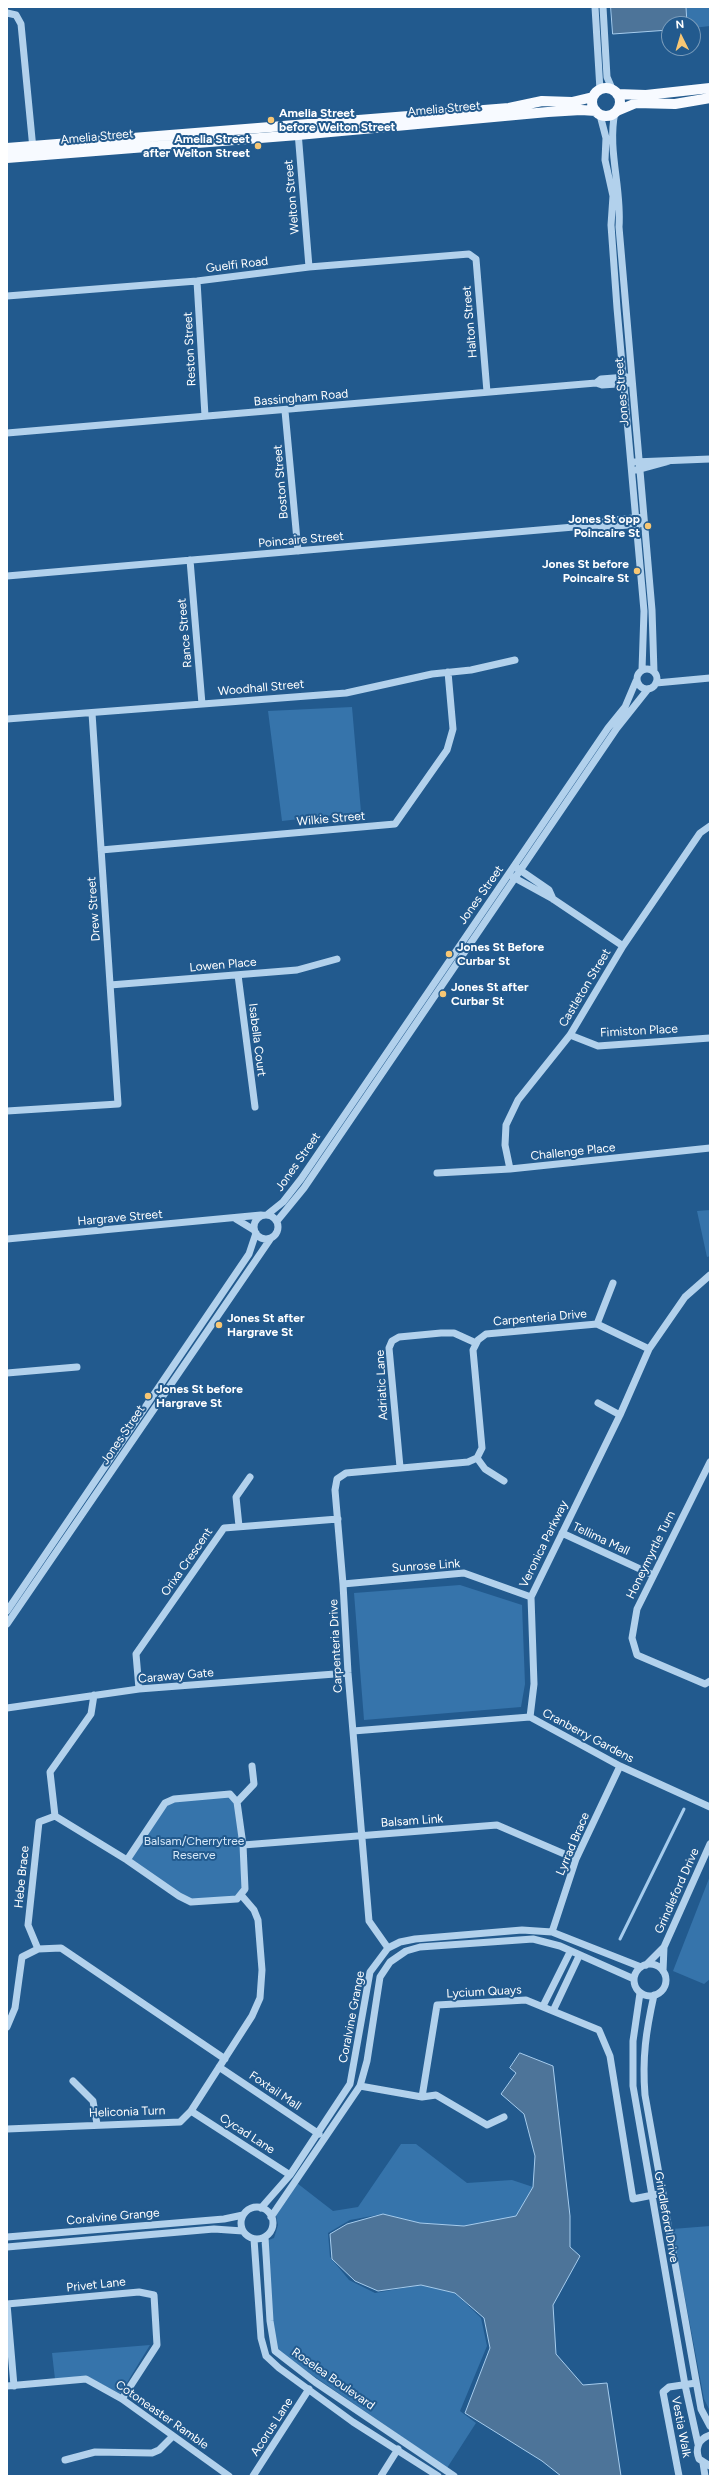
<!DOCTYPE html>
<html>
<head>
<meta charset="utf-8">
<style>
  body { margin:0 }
  #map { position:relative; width:717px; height:2483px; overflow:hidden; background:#225a8e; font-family:Figtree,sans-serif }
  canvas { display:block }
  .frame { position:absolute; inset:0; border:8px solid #fff; pointer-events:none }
  .north { position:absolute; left:661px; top:16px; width:40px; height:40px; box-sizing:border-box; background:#225a8e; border:1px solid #7a9cbb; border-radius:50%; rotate:355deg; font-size:11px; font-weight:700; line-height:16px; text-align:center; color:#fff }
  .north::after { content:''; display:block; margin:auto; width:14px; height:18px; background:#f8c774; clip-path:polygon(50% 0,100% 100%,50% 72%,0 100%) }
</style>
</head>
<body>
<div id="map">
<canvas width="717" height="2483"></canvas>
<div class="frame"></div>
<div class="north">N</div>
</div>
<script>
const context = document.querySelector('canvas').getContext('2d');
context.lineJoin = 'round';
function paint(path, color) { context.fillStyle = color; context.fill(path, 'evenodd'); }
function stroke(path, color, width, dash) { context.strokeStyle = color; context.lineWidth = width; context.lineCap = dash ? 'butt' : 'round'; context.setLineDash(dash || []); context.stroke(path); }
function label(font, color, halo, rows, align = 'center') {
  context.font = font + ' Figtree,sans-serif'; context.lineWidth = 4; context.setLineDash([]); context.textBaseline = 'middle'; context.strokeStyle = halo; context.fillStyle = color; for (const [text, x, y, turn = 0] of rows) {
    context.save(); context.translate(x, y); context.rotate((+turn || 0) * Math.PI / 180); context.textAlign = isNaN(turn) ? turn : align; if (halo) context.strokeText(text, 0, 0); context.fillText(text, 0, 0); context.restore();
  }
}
paint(new Path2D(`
  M686,7H710V26L693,28V24H687Z
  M352,707L361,812L282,821L268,711Z
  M710,1210V1256L707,1257L697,1211Z
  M460,1585L522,1605L525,1684L521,1707L364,1720L354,1593Z
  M230,1794C249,1815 243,1869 242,1896L191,1902L127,1860L165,1803Z
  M710,1876V1979L704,1984L673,1971Z
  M401,2144H416L467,2183L512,2180L533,2187L516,2217L464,2226L420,2223L383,2214L350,2220L328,2233L330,2257L349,2280L375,2293L421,2285L455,2293L481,2318L487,2346L460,2411L476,2423L447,2468L276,2350L261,2243L274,2238L278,2225L274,2206L293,2180L333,2211L358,2207Z
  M710,2226V2411L704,2399L672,2229Z
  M150,2345L120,2394L86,2376L55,2379L52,2353Z`), '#3674ab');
const water = new Path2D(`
  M611,7H686L687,24H669V30L613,34Z
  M520,2053L553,2066L570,2216V2247L580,2256L553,2305L556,2354L583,2385L607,2383L621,2476H561L542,2461L465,2413L490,2348L484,2318L455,2293L421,2285L378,2291L355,2281L332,2259L330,2234L347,2224L383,2214L420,2223L464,2226L516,2216L533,2187L535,2156L524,2114L501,2094L516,2073L510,2068Z`);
paint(water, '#4d7499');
stroke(water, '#a6cced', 1);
stroke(new Path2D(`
  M620,1939L684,1809`), '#a6cced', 3);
stroke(new Path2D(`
  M595,7L600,90
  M603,7L607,77L613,91
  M7,13L16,15L21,24L33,149
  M615,112C607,150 622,188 619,227L652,610L654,672
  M600,115L606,138L605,160L613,196L611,225L617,308L644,611L642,670
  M298,132L309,267
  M197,281L205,416
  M7,296L197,281L309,267L469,254L476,259L487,392
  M596,383L601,379L627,377
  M285,411L298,551
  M7,433L596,383L602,385L632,383
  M634,462L710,459
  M636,470L669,461
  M597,525L606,527L639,524
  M190,560L202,704
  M7,576L597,525L605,521L643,517
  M637 679a10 10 0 1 1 20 0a10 10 0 1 1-20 0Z
  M656,683L710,678
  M7,719L346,693L432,674L471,670L515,660
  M101,850L395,824L447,750L453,729L448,672
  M517,868L549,890L553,899
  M513,877L553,899L623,946
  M238,975L255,1107
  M110,985L297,970L337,959
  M570,1035L598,1046L710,1038
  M7,1111L118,1104L92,713
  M510,1169L505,1145L506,1125L518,1100L570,1035L623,946L700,833L710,826
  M437,1173L510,1169L710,1148
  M268,1214L283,1202L301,1179L608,728L625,707L636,681
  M254 1227a12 12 0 1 1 24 0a12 12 0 1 1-24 0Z
  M236,1219L254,1230
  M277,1221L304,1188L617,728L648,689
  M7,1239L261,1215
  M597,1324L613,1283
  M7,1373L77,1367
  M598,1403L620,1415
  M477,1458L485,1469L504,1481
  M710,1462L637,1609L632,1638L637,1655L705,1684L710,1681
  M400,1467L389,1348L392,1341L399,1337L441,1333H454L476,1343
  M239,1526L236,1497L250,1477
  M562,1533L653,1575
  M343,1584L464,1573L531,1597
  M7,1611L249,1254L256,1233
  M7,1624L271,1238
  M139,1689L136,1654L224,1528L338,1519
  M94,1695L91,1714L50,1772L55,1816L127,1860L179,1896L191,1902L237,1899L245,1889L243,1845L237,1802L230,1794L174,1799L165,1803L127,1860
  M7,1708L139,1689L348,1673
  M530,1717L534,1684L531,1597L620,1415L649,1349L685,1297L710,1275
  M353,1731L530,1717L620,1766L710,1807
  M237,1802L254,1784L252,1766
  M243,1845L497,1825L576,1859
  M552,1932L576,1859L620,1766
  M388,1948L369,1921L348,1673L343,1584L335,1490L337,1479L346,1473L468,1462L477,1458L482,1448L473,1350L478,1340L486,1334L597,1324L649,1349
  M38,1949L28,1925L39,1822L55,1816
  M634 1980a16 16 0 1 1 32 0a16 16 0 1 1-32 0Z
  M646,1965L664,1947L710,1844
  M663,1971L664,1947
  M640,1993L633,2041V2086L685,2385L698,2444
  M654,1995C646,2031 642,2058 645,2095L701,2409L710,2426
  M543,2006L570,1952
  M553,2011L579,1956
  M7,2027L15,2008L22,1957L38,1949L61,1948L225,2059
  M219,2067L319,2134
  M73,2081L93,2101L97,2124
  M360,2086L422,2097L437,2005L526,2000L599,2030L610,2056L633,2199L663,2193
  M422,2097L436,2095L487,2125L504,2117
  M191,2111L290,2175
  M7,2129L180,2122L191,2111L252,2016L260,1998L262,1970L258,1920L254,1910L242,1896
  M241 2223a16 16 0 1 1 32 0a16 16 0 1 1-32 0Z
  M261,2208L290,2175L350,2084L370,1972L388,1948L400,1942L415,1939L522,1930L552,1932L641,1967
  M271,2217L360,2086L367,2061L380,1977L390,1962L406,1951L420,1947L533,1939L560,1946L634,1979
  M7,2237L224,2219L243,2215
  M265,2237L270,2321L275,2351L315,2382L454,2476
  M254,2239L261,2338L266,2356L279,2368L353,2422L438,2476
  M7,2247L214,2229L243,2231
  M7,2386L86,2379L122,2399L229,2476
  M14,2386L7,2304L139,2292L154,2295L157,2345L122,2399
  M710,2435C698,2439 695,2449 699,2459L710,2466
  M65,2460L95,2452L152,2453L159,2450L173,2436
  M703,2463L705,2476
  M253,2476L309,2389
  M381,2476L398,2449
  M679,2476L663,2392L669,2387L696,2383`), '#b2d1ec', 7);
stroke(new Path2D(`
  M592 102a14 14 0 1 1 28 0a14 14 0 1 1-28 0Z
  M617,94L646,95L710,88
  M617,111L636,103L675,104L710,98
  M7,148L509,108L542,101L572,102L593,97
  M7,158L298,135L548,112L581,110L596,111`), '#f7faff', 10);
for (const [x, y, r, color] of [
  [271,120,4,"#f8c774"],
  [258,146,4,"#f8c774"],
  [648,526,4,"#f8c774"],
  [637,571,4,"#f8c774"],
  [449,954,4,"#f8c774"],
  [443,994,4,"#f8c774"],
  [219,1325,4,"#f8c774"],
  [148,1396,4,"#f8c774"]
]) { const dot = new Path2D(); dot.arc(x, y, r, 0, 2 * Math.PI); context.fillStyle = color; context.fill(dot); stroke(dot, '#225a8e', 1.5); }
label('12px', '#fff', '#225a8e', [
  ["Amelia Street",444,109,-5],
  ["Amelia Street",97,137,-5],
  ["Welton Street",292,197,-95],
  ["Guelfi Road",237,265,-7],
  ["Halton Street",470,322,-95],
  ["Reston Street",190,349,-93],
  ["Jones Street",622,392,-95],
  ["Bassingham Road",301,398,-5],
  ["Boston Street",281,482,-95],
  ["Poincaire Street",301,540,-5],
  ["Rance Street",185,633,-95],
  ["Woodhall Street",261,688,-5],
  ["Wilkie Street",331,819,-5],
  ["Jones Street",481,895,-55],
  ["Drew Street",94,909,-94],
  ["Lowen Place",223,965,-5],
  ["Castleton Street",585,988,-59],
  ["Fimiston Place",639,1031,-3],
  ["Isabella Court",257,1040,83],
  ["Challenge Place",573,1152,-6],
  ["Jones Street",298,1162,-55],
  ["Hargrave Street",120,1218,-5],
  ["Carpenteria Drive",540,1318,-5],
  ["Adriatic Lane",382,1385,-93],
  ["Jones Street",123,1435,-56],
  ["Tellima Mall",601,1539,25],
  ["Veronica Parkway",544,1544,-64],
  ["Honeymyrtle Turn",651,1555,-64],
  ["Orixa Crescent",187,1562,-55],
  ["Sunrose Link",426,1566,-4],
  ["Carpenteria Drive",336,1646,-93],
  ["Caraway Gate",176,1676,-5],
  ["Cranberry Gardens",588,1736,28],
  ["Balsam Link",412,1821,-4],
  ["Lyrrad Brace",573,1844,-67],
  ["Hebe Brace",22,1877,-84],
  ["Grindleford Drive",677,1891,-66],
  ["Lycium Quays",484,1992,-3],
  ["Coralvine Grange",352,2017,-79],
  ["Foxtail Mall",275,2091,34],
  ["Heliconia Turn",127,2112,-2],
  ["Cycad Lane",247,2134,33],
  ["Coralvine Grange",113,2217,-5],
  ["Grindleford Drive",666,2217,80],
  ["Privet Lane",96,2285,-6],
  ["Roselea Boulevard",333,2379,35],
  ["Cotoneaster Ramble",162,2415,35],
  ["Acorus Lane",272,2427,-57],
  ["Vestia Walk",681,2427,79]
]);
label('bold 12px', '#fff', '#225a8e', [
  ["Amelia Street",279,113],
  ["before Welton Street",279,127],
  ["Amelia Street",250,139,"right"],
  ["after Welton Street",250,153,"right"],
  ["Jones St opp",640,519,"right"],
  ["Poincaire St",640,533,"right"],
  ["Jones St before",629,564,"right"],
  ["Poincaire St",629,578,"right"],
  ["Jones St Before",457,947],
  ["Curbar St",457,961],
  ["Jones St after",451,987],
  ["Curbar St",451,1001],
  ["Jones St after",227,1318],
  ["Hargrave St",227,1332],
  ["Jones St before",156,1389],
  ["Hargrave St",156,1403]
], 'left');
label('12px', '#d7e9f9', '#225a8e', [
  ["Balsam/Cherrytree",194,1841],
  ["Reserve",194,1855]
]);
</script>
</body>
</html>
